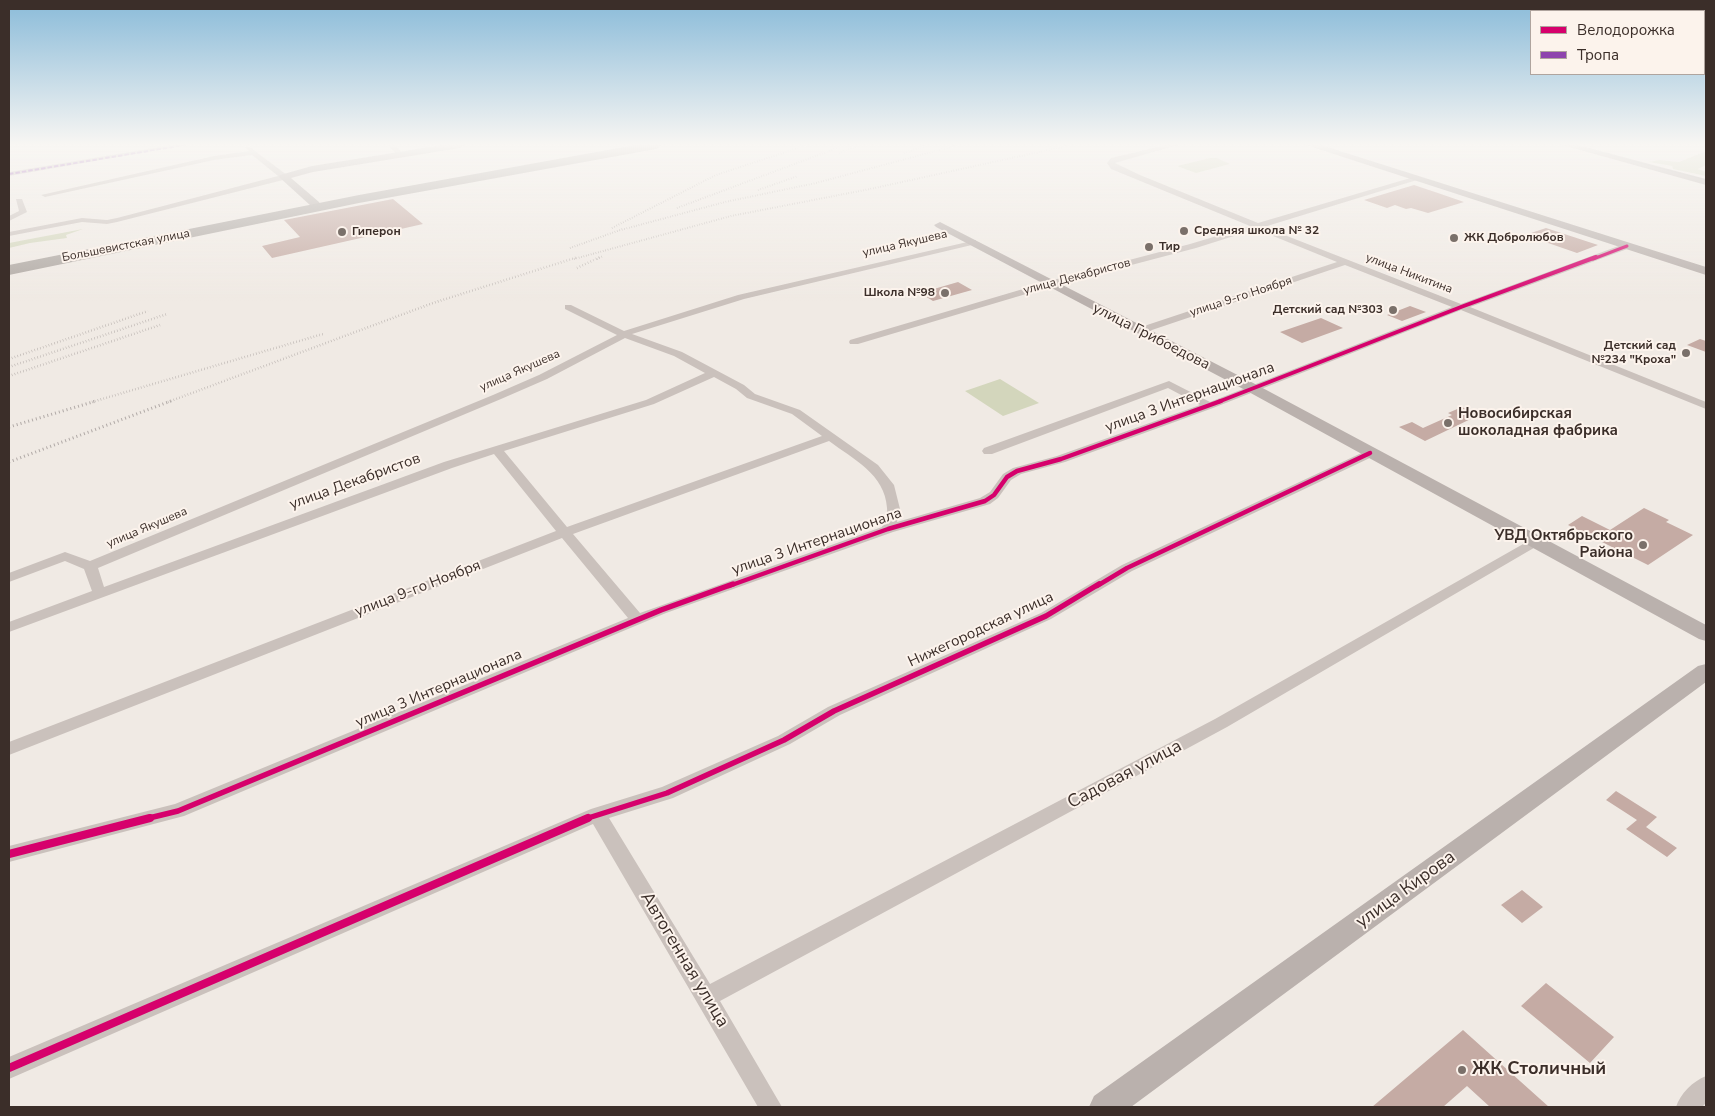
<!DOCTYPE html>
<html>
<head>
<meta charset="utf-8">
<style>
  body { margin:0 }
  #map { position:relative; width:1715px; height:1116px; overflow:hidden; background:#f0eae4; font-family:"Nunito Sans",sans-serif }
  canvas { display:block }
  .frame { position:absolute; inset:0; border:10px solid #3b2e29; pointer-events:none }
  .legend { position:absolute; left:1530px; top:10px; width:175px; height:65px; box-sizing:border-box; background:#fcf3ec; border:1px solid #afa49e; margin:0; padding:6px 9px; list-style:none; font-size:15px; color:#3b2e29 }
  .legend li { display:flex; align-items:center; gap:10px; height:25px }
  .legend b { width:25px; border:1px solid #afa49e }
</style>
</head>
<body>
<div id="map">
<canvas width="1715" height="1116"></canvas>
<div class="frame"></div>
<ul class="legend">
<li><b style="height:6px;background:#d6006c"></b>Велодорожка</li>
<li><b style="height:6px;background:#8e44ad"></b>Тропа</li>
</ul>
</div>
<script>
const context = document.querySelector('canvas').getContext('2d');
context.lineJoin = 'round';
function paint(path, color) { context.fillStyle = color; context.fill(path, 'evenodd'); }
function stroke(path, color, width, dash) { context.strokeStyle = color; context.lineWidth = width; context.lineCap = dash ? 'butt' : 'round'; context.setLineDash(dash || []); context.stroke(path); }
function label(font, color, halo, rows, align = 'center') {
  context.font = font + ' "Nunito Sans",sans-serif'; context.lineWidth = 4; context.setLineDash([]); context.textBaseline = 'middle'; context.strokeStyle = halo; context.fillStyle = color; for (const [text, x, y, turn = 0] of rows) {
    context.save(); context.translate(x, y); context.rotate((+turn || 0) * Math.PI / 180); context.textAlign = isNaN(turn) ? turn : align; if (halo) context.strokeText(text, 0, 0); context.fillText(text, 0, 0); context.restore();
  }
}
paint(new Path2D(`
  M1706,151V165L1698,169L1706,172V176L1673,169L1672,166L1649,162L1659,160L1679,162Z
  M1210,158H1217L1230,164L1196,173L1177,166Z
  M83,229L66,235L67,238L30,243L9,248V243Z
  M1000,379L1039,403L1003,416L965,391Z`), '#d3d6bc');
paint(new Path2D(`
  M1414,185L1438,193L1464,202L1428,213L1411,208L1406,209L1395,205L1387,208L1364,200Z
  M393,199L423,224L272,258L262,246L300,237L284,220Z
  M1546,228L1598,245L1577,253L1525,235Z
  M958,282L972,290L933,301L920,293Z
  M1410,306L1426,312L1402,321L1387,315Z
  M1321,318L1343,328L1302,343L1280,332Z
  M1700,339L1706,341V352L1687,345Z
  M1462,407L1479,415L1425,441L1399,427L1412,422L1423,428L1452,415L1448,413Z
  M1644,508L1669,520L1666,522L1693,535L1648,565L1568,525L1582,516L1610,530Z
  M1616,791L1657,817L1646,827L1677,848L1667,857L1626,829L1637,820L1606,800Z
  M1522,890L1543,907L1522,923L1501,905Z
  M1546,983L1614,1037L1590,1063L1521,1006Z
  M1463,1030L1549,1107H1490L1467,1086L1443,1107H1372Z`), '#c5aba4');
paint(new Path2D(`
  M171,145H187L9,176V172Z
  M247,145L287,175V179L117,222L107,224L82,222L9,236V232L82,218L107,220L117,218L278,176L252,155L214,160L45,197L41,195L214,156L249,151L245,147Z
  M388,145H395L404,155L402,156H398Z
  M1166,145H1178L1115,163L1140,175L1258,223L1417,176V180L1264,227L1461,304L1624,244H1630V248L1470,307L1706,402V409L1461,310L1213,408L1065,462L1021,474L1011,480L998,498L990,504L893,532L666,613L184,816L9,862V846L175,804L628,618L562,538L9,755V742L556,531L494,454L452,468L9,632V622L92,591L84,569L65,561L9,582V573L65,552L90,561L493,395L539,375L617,335L565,309V305H571L624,331L738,295L976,240V244L744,299L632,334L682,352L744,385L755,394L800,410L878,465L894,485L900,509L897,522L980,498L990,492L1003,474L1013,468L1057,456L1200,405L1168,388L992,454H984L982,451L984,448L1169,381L1210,402L1452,307L1345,265L1143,333H1135V329L1337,262L1256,229L1196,248L1063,283L858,344H850L849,342L850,340L1057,279L1190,244L1250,226L1111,169L1107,163L1111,158ZM625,338L674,356L705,373L646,400L444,462L104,587L98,568L501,399L547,379ZM714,377L736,389L747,398L792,414L822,436L567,527L504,451L654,404ZM829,441C853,459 885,474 887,508C888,513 884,521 882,527L640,613L573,534Z
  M16,199H22L27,212L9,221V216L19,211Z
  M1370,449L1376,453L1374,456L1132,571L1051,619L840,715L790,744L673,798L609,818L710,984L1215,719L1532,539L1537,538L1544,542L1227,727L720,1001L782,1107H758L593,824L9,1079V1057L591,809L662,787L778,736L828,707L1041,613L1122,565Z
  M1706,1076V1103L1702,1107H1676C1680,1094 1693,1081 1706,1076Z`), '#cac1bc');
paint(new Path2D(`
  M442,145H465L460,148L313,172L291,178L319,202L320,204L315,207L311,206L279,177L280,175L312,166Z
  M1306,145H1321L1706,267V275Z
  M1562,145H1578L1706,179V185Z
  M940,222L1257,385L1706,625V641L1699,639L1247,391L936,227L934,225Z
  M1706,664V682L1131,1107H1089L1094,1096L1698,666Z`), '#bab1ad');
paint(new Path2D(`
  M635,145H662L656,149L359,203L9,275V265L359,195Z`), '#afa8a3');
stroke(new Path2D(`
  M1571,145L1706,180`), '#b1aaa7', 1);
stroke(new Path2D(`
  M839,153L860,145
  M904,153L927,145
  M758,190L798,176
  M677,208L845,145
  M612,228L716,175L807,145
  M617,231L725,202L816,183L958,145
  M570,248L623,229
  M574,259L731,216L870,189L1071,145
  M597,259L603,256`), '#b1aaa7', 2, [0.5, 2]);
stroke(new Path2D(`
  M577,268L600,257
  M9,359L148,311
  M9,367L167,314
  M9,376L160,325
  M92,402L323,334
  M168,402L433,303L578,257`), '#b1aaa7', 2.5, [0.5, 2.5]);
stroke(new Path2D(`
  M9,427L96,401
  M9,462L171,401`), '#b1aaa7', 3, [1, 3]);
stroke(new Path2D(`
  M9,174L184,145`), '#8e44ad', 2, [4.5, 2]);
stroke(new Path2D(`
  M1593,259L1627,246`), '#d6006c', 3);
stroke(new Path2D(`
  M1218,402L1461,307L1596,257`), '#d6006c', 4);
stroke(new Path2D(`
  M729,586L888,529L985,501L994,495L1007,477L1017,471L1061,459L1221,401
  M1097,586L1127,568L1370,453`), '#d6006c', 4.5);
stroke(new Path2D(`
  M145,819L178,811L661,610L733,584
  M585,819L667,793L784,740L834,711L1046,616L1099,584`), '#d6006c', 5.5);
stroke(new Path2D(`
  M9,854L150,818
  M9,1068L588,818`), '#d6006c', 8);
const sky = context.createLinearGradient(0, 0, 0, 301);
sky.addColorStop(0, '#8abbd9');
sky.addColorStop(0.48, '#f8f6f3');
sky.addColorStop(1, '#f8f6f300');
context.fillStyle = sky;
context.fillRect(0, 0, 1715, 301);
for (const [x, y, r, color] of [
  [1184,231,5,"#7a706a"],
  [342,232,5,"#7a706a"],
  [1454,238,5,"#7a706a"],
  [1149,247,5,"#7a706a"],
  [945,293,5,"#7a706a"],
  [1393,310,5,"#7a706a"],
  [1686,353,5,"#7a706a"],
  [1448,423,5,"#7a706a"],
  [1643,545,5,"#7a706a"],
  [1462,1070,5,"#7a706a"]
]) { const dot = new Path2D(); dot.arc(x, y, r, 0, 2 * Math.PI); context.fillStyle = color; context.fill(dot); stroke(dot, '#fcf3ec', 2); }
label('bold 12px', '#3b2e29', '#fcf3ec', [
  ["Средняя школа № 32",1194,231],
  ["Гиперон",352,232],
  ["ЖК Добролюбов",1464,238],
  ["Тир",1159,247],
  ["Школа №98",935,293,"right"],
  ["Детский сад №303",1383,310,"right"],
  ["Детский сад",1676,346,"right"],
  ["№234 \"Кроха\"",1676,360,"right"]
], 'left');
label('12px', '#3b2e29', '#fcf3ec', [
  ["улица Якушева",905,244,-13],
  ["Большевистская улица",126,246,-11],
  ["улица Никитина",1409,274,21],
  ["улица Декабристов",1077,277,-15],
  ["улица 9-го Ноября",1241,297,-18],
  ["улица Якушева",520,371,-24],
  ["улица Якушева",147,528,-23]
]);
label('15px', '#3b2e29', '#fcf3ec', [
  ["улица Грибоедова",1151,337,27],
  ["улица 3 Интернационала",1190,398,-20],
  ["улица Декабристов",355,482,-20],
  ["улица 3 Интернационала",817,542,-19],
  ["улица 9-го Ноября",418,589,-21],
  ["Нижегородская улица",981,630,-25],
  ["улица 3 Интернационала",439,689,-23]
]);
label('bold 15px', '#3b2e29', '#fcf3ec', [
  ["Новосибирская",1458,414],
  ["шоколадная фабрика",1458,431],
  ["УВД Октябрьского",1633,536,"right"],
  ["Района",1633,553,"right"]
], 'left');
label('18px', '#3b2e29', '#fcf3ec', [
  ["Садовая улица",1125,775,-28],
  ["улица Кирова",1406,890,-36],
  ["Автогенная улица",684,960,59]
]);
label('bold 18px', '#3b2e29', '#fcf3ec', [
  ["ЖК Столичный",1472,1070]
], 'left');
</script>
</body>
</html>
